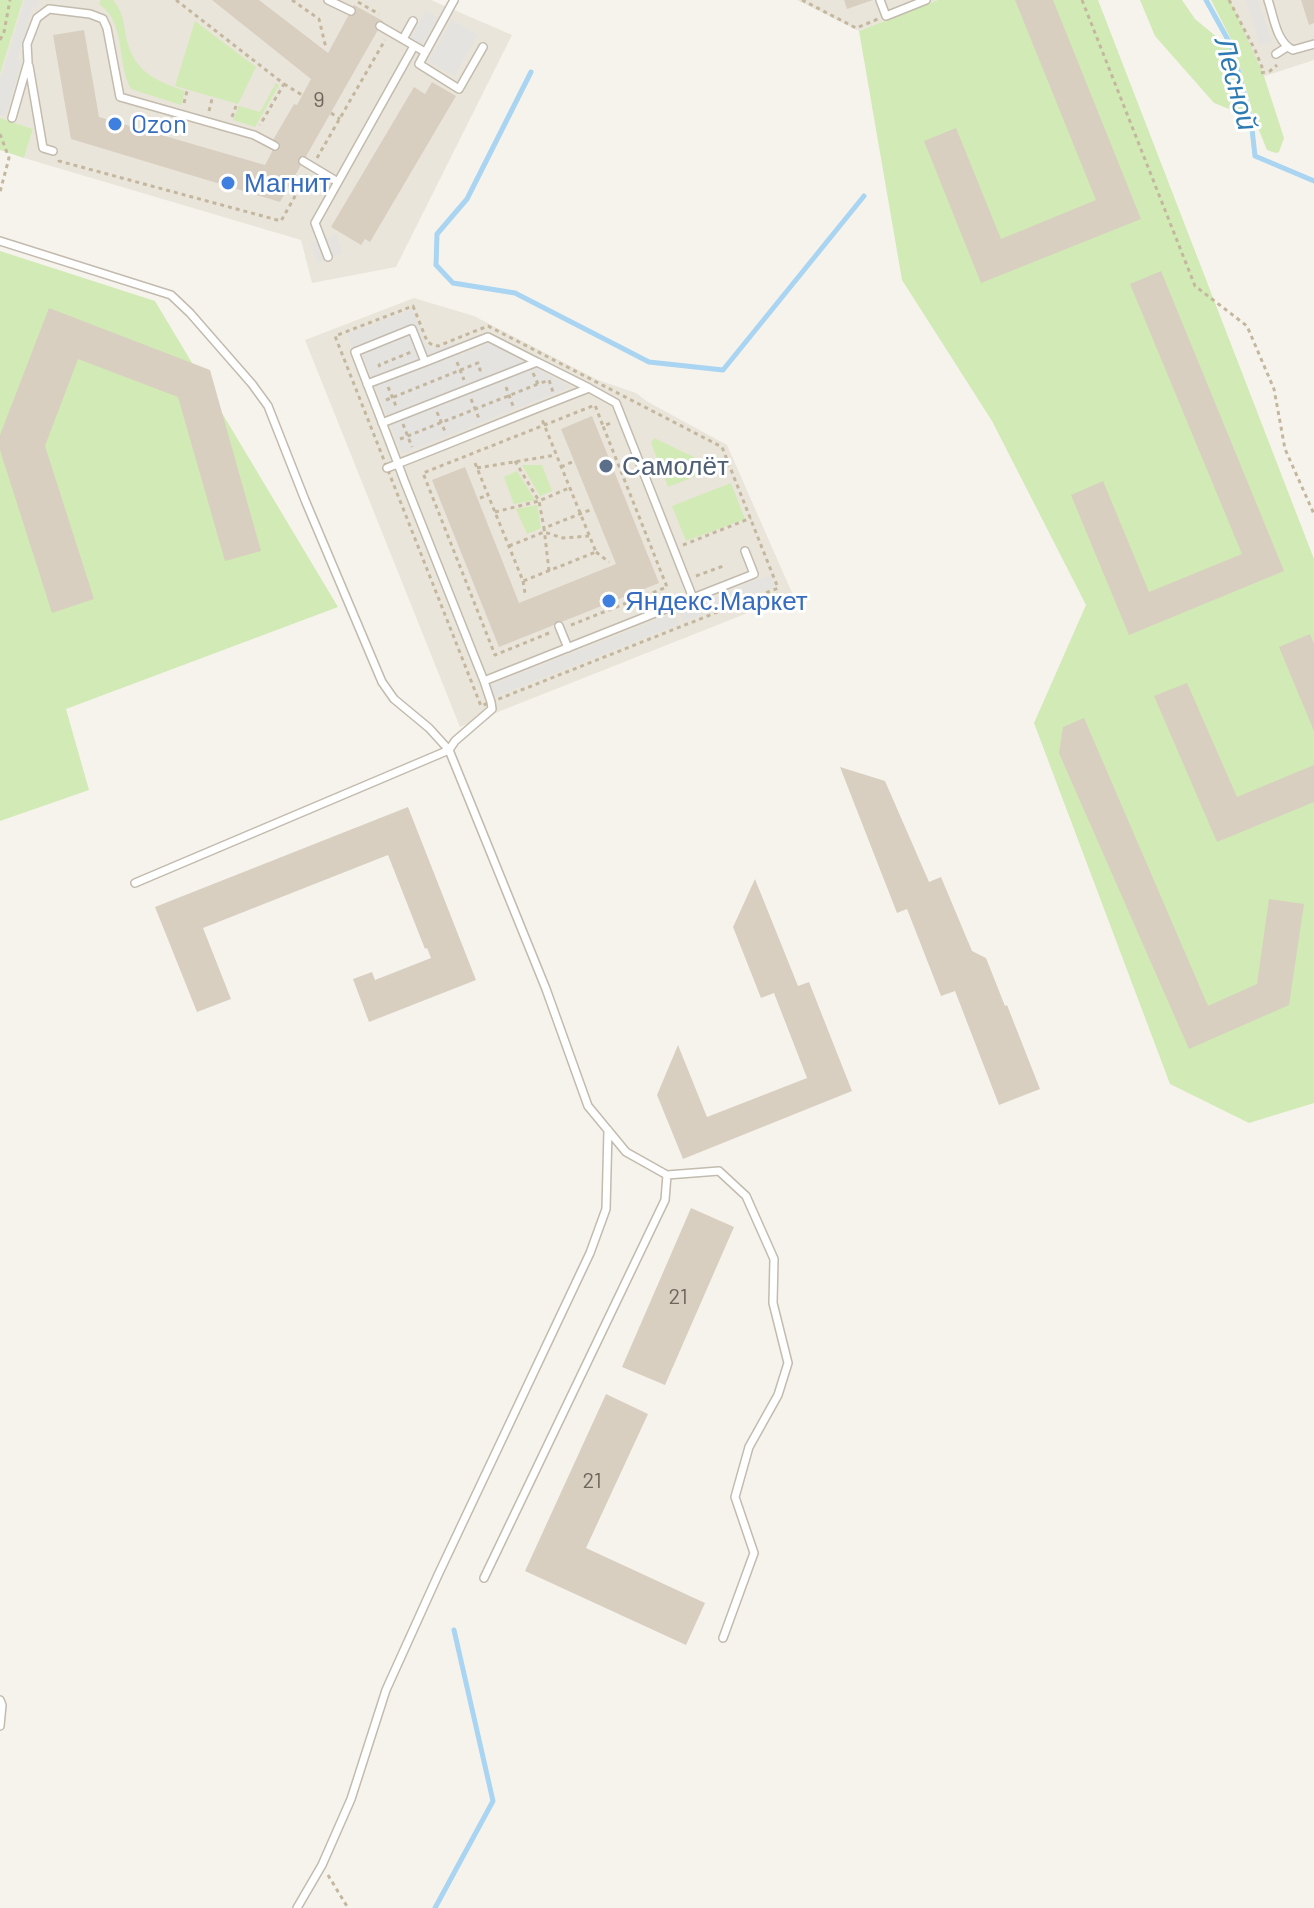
<!DOCTYPE html>
<html>
<head>
<meta charset="utf-8">
<style>
  body { margin:0 }
  canvas { display:block; background:#f6f3ec }
</style>
</head>
<body>
<canvas width="1314" height="1908"></canvas>
<script>
const context = document.querySelector('canvas').getContext('2d');
context.lineJoin = 'round';
function paint(path, color) { context.fillStyle = color; context.fill(path, 'evenodd'); }
function stroke(path, color, width, dash) { context.strokeStyle = color; context.lineWidth = width; context.lineCap = dash ? 'butt' : 'round'; context.setLineDash(dash || []); context.stroke(path); }
function label(font, color, halo, rows, align = 'center') {
  context.font = font + ' Barlow,sans-serif'; context.lineWidth = 6; context.setLineDash([]); context.textBaseline = 'middle'; context.strokeStyle = halo; context.fillStyle = color; for (const [text, x, y, turn = 0] of rows) {
    context.save(); context.translate(x, y); context.rotate((+turn || 0) * Math.PI / 180); context.textAlign = isNaN(turn) ? turn : align; if (halo) context.strokeText(text, 0, 0); context.fillText(text, 0, 0); context.restore();
  }
}
paint(new Path2D(`
  M23,0H431L512,35L396,267L312,283L301,240L24,158L33,129L0,118V74Z
  M797,0H938L859,31Z
  M1226,0H1314V60L1262,77Z
  M414,298L474,316L598,380L636,393L648,402L727,445L793,595L460,727L305,340Z`), '#eae5da');
paint(new Path2D(`
  M0,0H23L0,74Z
  M101,0H113C124,14 123,21 126,37C134,72 154,80 185,91L181,105L131,89C116,62 127,23 99,4Z
  M938,0H1098L1314,559V1103L1249,1123L1170,1084L1034,723L1086,605L992,421L902,280L859,31Z
  M1140,0H1182L1195,19L1230,48L1244,115L1214,103L1155,36Z
  M1211,0H1230L1264,76L1284,138L1279,152L1276,153L1267,150L1254,118L1234,45Z
  M195,21L256,67L238,104L175,86Z
  M276,83L279,85L255,127L233,120L239,106L260,112Z
  M0,118L33,129L24,158L0,150Z
  M0,251L155,301L338,607L66,709L89,790L0,821Z
  M654,438L717,468L668,487L651,443Z
  M522,465H542L552,491L540,496Z
  M517,471L535,500L514,504L504,477Z
  M731,483L745,519L686,541L672,506Z
  M537,505L541,528L527,534L516,509Z`), '#d2eab5');
paint(new Path2D(`
  M25,0H40L37,8L33,7L17,59L22,61L5,116L0,115V81Z
  M1246,0H1258L1272,42L1260,45Z
  M426,11L438,18L422,45L410,39Z
  M452,20L478,35L454,76L428,61Z
  M336,234L343,253L317,263L310,244Z
  M412,309L425,341L428,346L434,349L440,348L455,342L461,355L491,343L571,387L402,454L359,346L353,348L347,334Z
  M770,575L775,587L726,606L721,594Z
  M717,596L721,607L683,622L679,611Z
  M674,613L679,624L492,698L488,686Z`), '#e5e3e0');
stroke(new Path2D(`
  M1206,0L1232,47L1251,120L1255,156L1314,181
  M531,72L467,199L437,234L436,265L453,283L515,293L649,362L723,370L864,196
  M435,1908L493,1801L454,1630`), '#a9d4f2', 5);
paint(new Path2D(`
  M212,0H259L328,53L354,5L383,21L280,202L71,139L53,35L84,30L99,117L265,165L277,142L273,140L294,104L297,105L311,79Z
  M844,0H873L847,9Z
  M1015,0H1053L1141,219L981,283L924,141L956,128L1001,239L1096,200Z
  M1301,0H1314V23L1309,25Z
  M432,82L456,96L370,242L365,239L361,245L331,227L414,87L425,94Z
  M1161,271L1284,571L1129,635L1071,495L1103,481L1149,592L1242,554L1130,284Z
  M49,308L210,370L261,551L225,561L178,397L78,359L45,446L94,599L52,613L0,450V435Z
  M592,416L659,583L499,647L432,480L465,467L519,603L616,564L561,429Z
  M1310,634L1314,644V731L1279,647Z
  M1187,683L1237,797L1314,765V802L1217,842L1154,696Z
  M1084,718L1208,1006L1257,984L1269,899L1304,904L1289,1005L1189,1049L1059,753L1063,727Z
  M840,767L885,781L929,882L941,877L972,951L986,958L1005,1006L1007,1005L1040,1089L999,1105L955,991L941,996L907,909L897,913Z
  M408,807L476,980L369,1022L353,979L372,972L375,980L431,958L427,948L425,949L388,855L203,928L231,999L197,1012L155,907Z
  M755,879L798,986L809,982L852,1091L683,1159L657,1095L678,1045L707,1117L807,1078L774,993L761,998L733,927Z
  M691,1208L734,1227L665,1385L622,1367Z
  M606,1394L648,1414L586,1548L705,1603L686,1645L525,1571Z`), '#d8cfc1');
const lane = new Path2D(`
  M328,0L351,11
  M454,0L419,64L459,89L483,47
  M880,0L886,16L926,0
  M1268,0C1274,17 1276,42 1293,50L1314,44
  M380,26L425,52
  M403,39L413,21
  M1276,54L1287,47
  M29,66L43,148L53,151
  M12,118L28,62L27,44L37,18L49,9L90,14L103,19L107,28L120,97L254,135L275,146
  M303,161L338,182
  M0,241L171,295L190,313L252,384L268,406L305,500L382,682L394,699L429,728L449,750L546,989L588,1106L626,1152L667,1175
  M328,257L315,223L414,46
  M537,362L589,388
  M367,384L425,362L412,329L355,352C371,394 388,437 404,480L484,681L693,598L616,403L589,388C521,414 454,442 387,468
  M382,423L537,362L488,337L425,362
  M693,598L754,574L745,551
  M559,626L568,648
  M135,883L449,750L455,741L492,709L491,702L484,681
  M484,1578L665,1200L667,1175L719,1171L746,1196L774,1259L773,1303L788,1363L778,1395L749,1447L735,1497L754,1553L723,1638
  M0,1700L2,1705L0,1726
  M297,1908L322,1865L351,1799L386,1690L438,1575L590,1253L606,1209L608,1130`);
stroke(lane, '#c2bbae', 10);
stroke(new Path2D(`
  M176,0L284,84L260,125
  M292,0L319,19L326,48
  M802,0L856,28L878,19
  M1082,0L1195,286L1247,326L1274,389L1285,449L1314,514
  M1229,0L1255,50L1264,72
  M358,2L379,14
  M0,40L4,32L10,0
  M1261,73L1270,71L1277,65
  M284,84L302,95
  M184,103L187,91
  M209,111L212,99
  M331,113L340,119
  M232,117L236,106
  M0,134L9,158L0,192
  M317,158L385,40
  M59,160V161L281,221L307,175
  M413,306L427,341L432,345L438,346L488,326L722,447L778,588L481,706L335,336Z
  M457,362L464,380
  M380,367L379,365L411,352
  M533,373L538,384L549,380L553,392
  M388,387L396,406
  M506,387L513,406
  M471,399L480,421
  M386,400L478,363L480,370H482
  M437,412L446,434
  M403,424L412,447
  M400,439L538,384
  M515,461L539,501L544,528
  M475,463L523,581L596,552L541,417
  M561,467L572,462
  M477,468L556,455
  M480,498L488,495
  M495,512L539,501L569,488
  M683,545L751,518
  M509,546L544,532L563,538L589,536
  M596,552L609,562
  M549,571L544,528L590,510
  M696,576L726,565
  M523,581L525,593
  M571,625L667,587L603,426L611,423
  M549,633L495,655L423,473L595,405L603,426
  M328,1875L348,1908`), '#c4b79f', 3, [4, 4]);
stroke(lane, '#fff', 7);
for (const [x, y, r, color] of [
  [115,124,8,"#3f7fe0"],
  [228,183,8,"#3f7fe0"],
  [606,466,8,"#5c6f8a"],
  [609,601,8,"#3f7fe0"]
]) { const dot = new Path2D(); dot.arc(x, y, r, 0, 2 * Math.PI); context.fillStyle = color; context.fill(dot); stroke(dot, '#fff', 3); }
label('22px', '#6e675b', null, [
  ["9",319,100],
  ["21",678,1297],
  ["21",592,1481]
]);
label('26px', '#366cbe', '#fff', [
  ["Ozon",131,124],
  ["Магнит",244,183],
  ["Яндекс.Маркет",625,601]
], 'left');
label('26px', '#4e5e75', '#fff', [
  ["Самолёт",622,466]
], 'left');
label('italic 28px', '#2e7ab2', '#fff', [
  ["Лесной",1236,84,75]
]);
</script>
</body>
</html>
